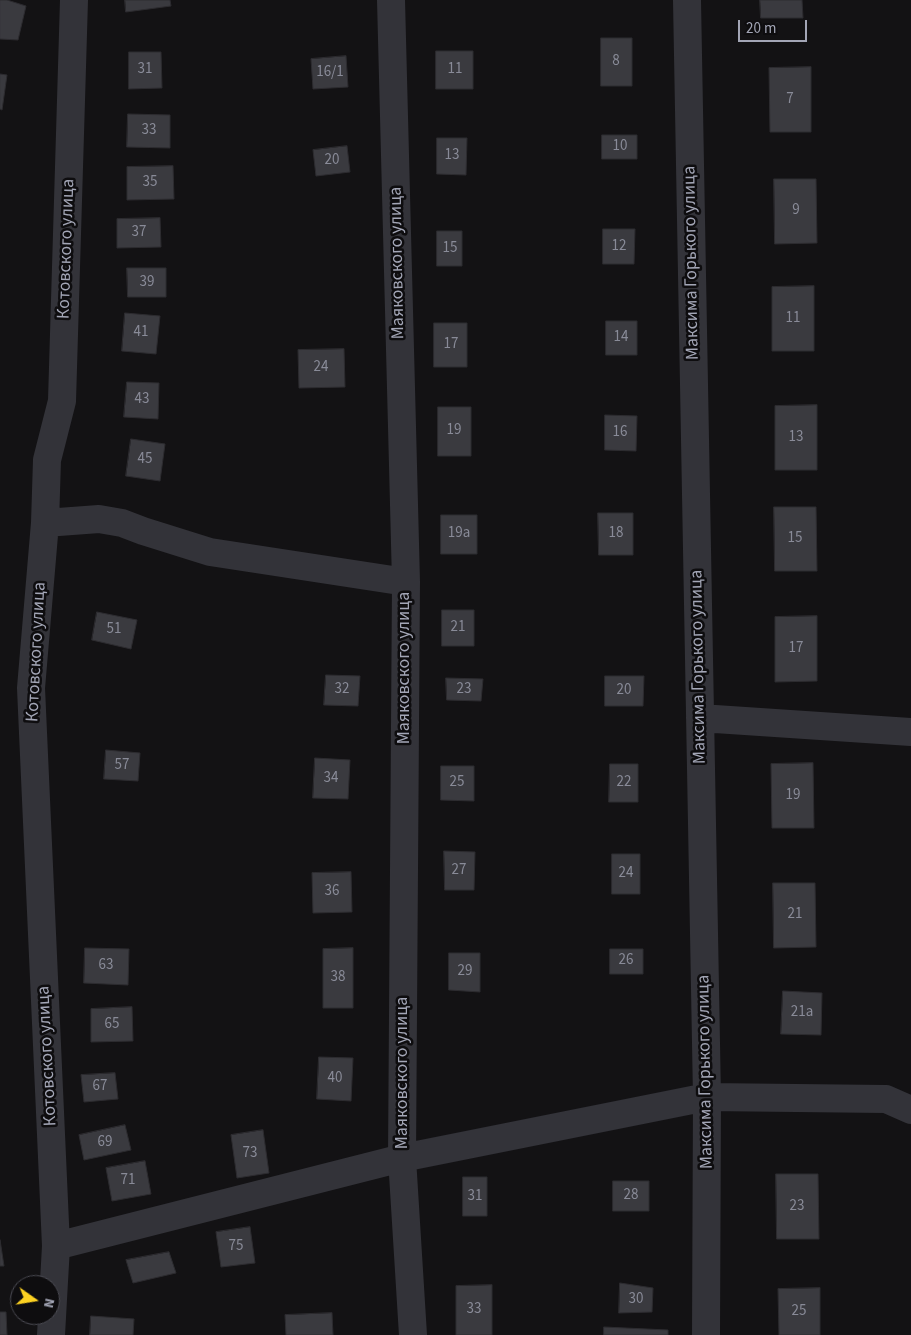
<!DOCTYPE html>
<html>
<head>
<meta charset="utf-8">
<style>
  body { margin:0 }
  #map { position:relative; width:911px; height:1335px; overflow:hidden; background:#131214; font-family:"Source Sans 3",sans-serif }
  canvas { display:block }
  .north { position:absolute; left:10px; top:1275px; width:50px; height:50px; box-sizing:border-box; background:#0e0d0f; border:1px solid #4a4a52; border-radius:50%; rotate:103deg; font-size:14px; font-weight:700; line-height:20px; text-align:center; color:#a3a6b6 }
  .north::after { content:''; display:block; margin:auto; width:18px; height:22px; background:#fdd222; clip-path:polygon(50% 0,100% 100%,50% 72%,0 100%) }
  .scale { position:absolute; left:738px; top:20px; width:69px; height:22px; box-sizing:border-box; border:2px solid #a3a6b6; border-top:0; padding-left:6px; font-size:15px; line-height:18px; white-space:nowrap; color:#a3a6b6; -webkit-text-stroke:4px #0e0d0f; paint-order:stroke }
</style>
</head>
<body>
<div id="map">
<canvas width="911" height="1335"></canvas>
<div class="north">N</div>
<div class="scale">20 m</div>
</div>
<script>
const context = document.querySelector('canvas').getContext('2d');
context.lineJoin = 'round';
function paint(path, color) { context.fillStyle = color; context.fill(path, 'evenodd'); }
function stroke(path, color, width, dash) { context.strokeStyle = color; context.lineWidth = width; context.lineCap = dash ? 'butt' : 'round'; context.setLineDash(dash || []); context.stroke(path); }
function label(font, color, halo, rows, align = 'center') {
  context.font = font + ' "Source Sans 3",sans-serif'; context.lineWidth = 5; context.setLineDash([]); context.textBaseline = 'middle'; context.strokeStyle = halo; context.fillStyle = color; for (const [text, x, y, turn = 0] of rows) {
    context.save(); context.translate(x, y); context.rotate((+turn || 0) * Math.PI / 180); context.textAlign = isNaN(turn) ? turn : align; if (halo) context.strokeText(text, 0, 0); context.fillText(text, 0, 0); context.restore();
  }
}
const building = new Path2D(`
  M0,0H7L26,6L18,40L0,39Z
  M125,0H170L171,6L126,12Z
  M760,0H802L803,18H761Z
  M601,38H632V86H601Z
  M436,51H473V89H436Z
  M129,52H161L162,88L129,89Z
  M346,56L348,87L313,89L311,59Z
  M811,67V132H770L769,68Z
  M0,74L7,75L2,110L0,109Z
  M128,114L170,115V148L127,147Z
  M602,135H637V159H602Z
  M437,138H467L466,175L437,174Z
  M347,146L350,172L316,176L313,150Z
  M173,166L174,199L127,200V167Z
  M774,179H816L817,243L775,244Z
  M160,218L161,247L117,248V219Z
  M603,229H635L634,264H603Z
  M437,231H462V266H437Z
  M127,268H166V297H128Z
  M814,286V351H772V287Z
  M125,313L160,316L156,354L122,351Z
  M606,321H637V355H606Z
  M434,323H467V367H434Z
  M344,349L345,387L299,388L298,350Z
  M127,382L159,383L158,419L124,417Z
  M817,405V470H775V406Z
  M438,407H471V456H438Z
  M605,415L637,416L636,451L605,450Z
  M131,439L165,444L160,481L126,476Z
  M774,507H816L817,571H775Z
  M598,513H633V555H599Z
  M441,515H477V554H441Z
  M442,610H474V646H442Z
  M97,612L137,620L131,649L92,640Z
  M817,616V681L775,682V617Z
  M326,675L360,676L358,706L324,705Z
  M605,676H644L643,706H605Z
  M446,678L483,679L481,701L447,700Z
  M106,750L140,753L138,781L104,779Z
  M315,758L350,760L348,799L313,798Z
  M813,763L814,828H772L771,764Z
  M610,764H638V802H609Z
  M441,766H474V801L441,800Z
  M444,851L475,852L474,890H445Z
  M612,854H640V894H612Z
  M351,872L352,912L313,913L312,873Z
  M773,883H815L816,947L774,948Z
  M85,948L129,949L128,985L84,983Z
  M353,948V1008H323V949Z
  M610,949H643V974H610Z
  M449,953H480V992L449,990Z
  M783,991L822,993L821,1035L781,1034Z
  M132,1007L133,1041L91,1042V1009Z
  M319,1057L353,1058L351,1101L317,1099Z
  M115,1073L118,1099L84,1102L81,1075Z
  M125,1125L131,1150L84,1160L79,1135Z
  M263,1130L269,1173L237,1178L231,1135Z
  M145,1161L151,1194L112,1201L106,1168Z
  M776,1174H818L819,1239H777Z
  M463,1177H487V1216H463Z
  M613,1181H649V1211H613Z
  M250,1227L255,1263L221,1267L216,1232Z
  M0,1240L4,1266H0Z
  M169,1252L176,1273L133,1283L126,1260Z
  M620,1283L653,1288L652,1312L619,1313Z
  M492,1285V1335H456V1286Z
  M820,1288V1335H779L778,1289Z
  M0,1312H6L7,1335H0Z
  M332,1313L333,1335H286L285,1315Z
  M91,1316L134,1319L133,1335H90Z
  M604,1327L668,1330V1335H604Z`);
paint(building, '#3a3a3f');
stroke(building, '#2d2c30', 1);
stroke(new Path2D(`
  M391,0L406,582L402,1158L413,1335
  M687,0L707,1097L706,1335
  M45,523L99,519L122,523L143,531L210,552L406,582
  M700,718L911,732
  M56,1246L402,1158L707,1097L886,1099L911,1110
  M51,1335L56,1246L31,688L45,523L47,460L62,401L74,0`), '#333339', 28);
label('15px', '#898b98', null, [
  ["8",616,62],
  ["31",145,70],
  ["11",455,70],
  ["16/1",330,73],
  ["7",790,100],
  ["33",149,131],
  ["10",620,147],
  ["13",452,156],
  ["20",332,161],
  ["35",150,183],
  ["9",796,211],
  ["37",139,233],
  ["12",619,247],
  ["15",450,249],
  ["39",147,283],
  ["11",793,319],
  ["41",141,333],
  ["14",621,338],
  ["17",451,345],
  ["24",321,368],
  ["43",142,400],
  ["19",454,431],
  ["16",620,433],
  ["13",796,438],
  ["45",145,460],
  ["19а",459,534],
  ["18",616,534],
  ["15",795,539],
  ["21",458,628],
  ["51",114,630],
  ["17",796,649],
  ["32",342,690],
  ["23",464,690],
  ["20",624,691],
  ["57",122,766],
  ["34",331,779],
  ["25",457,783],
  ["22",624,783],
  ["19",793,796],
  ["27",459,871],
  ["24",626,874],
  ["36",332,892],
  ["21",795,915],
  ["26",626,961],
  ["63",106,966],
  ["29",465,972],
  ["38",338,978],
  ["21а",802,1013],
  ["65",112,1025],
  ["40",335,1079],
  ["67",100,1087],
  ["69",105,1143],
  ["73",250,1154],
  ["71",128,1181],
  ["28",631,1196],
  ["31",475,1197],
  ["23",797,1207],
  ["75",236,1247],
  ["30",636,1300],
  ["33",474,1310],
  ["25",799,1312]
]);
label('18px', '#a3a6b6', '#0e0d0f', [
  ["Котовского улица",67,249,-88],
  ["Маяковского улица",398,263,-91],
  ["Максима Горького улица",692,263,-91],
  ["Котовского улица",37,652,-87],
  ["Максима Горького улица",699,667,-91],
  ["Маяковского улица",405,668,-90],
  ["Котовского улица",48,1056,-93],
  ["Максима Горького улица",706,1072,-91],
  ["Маяковского улица",403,1073,-90]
]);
</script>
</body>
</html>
